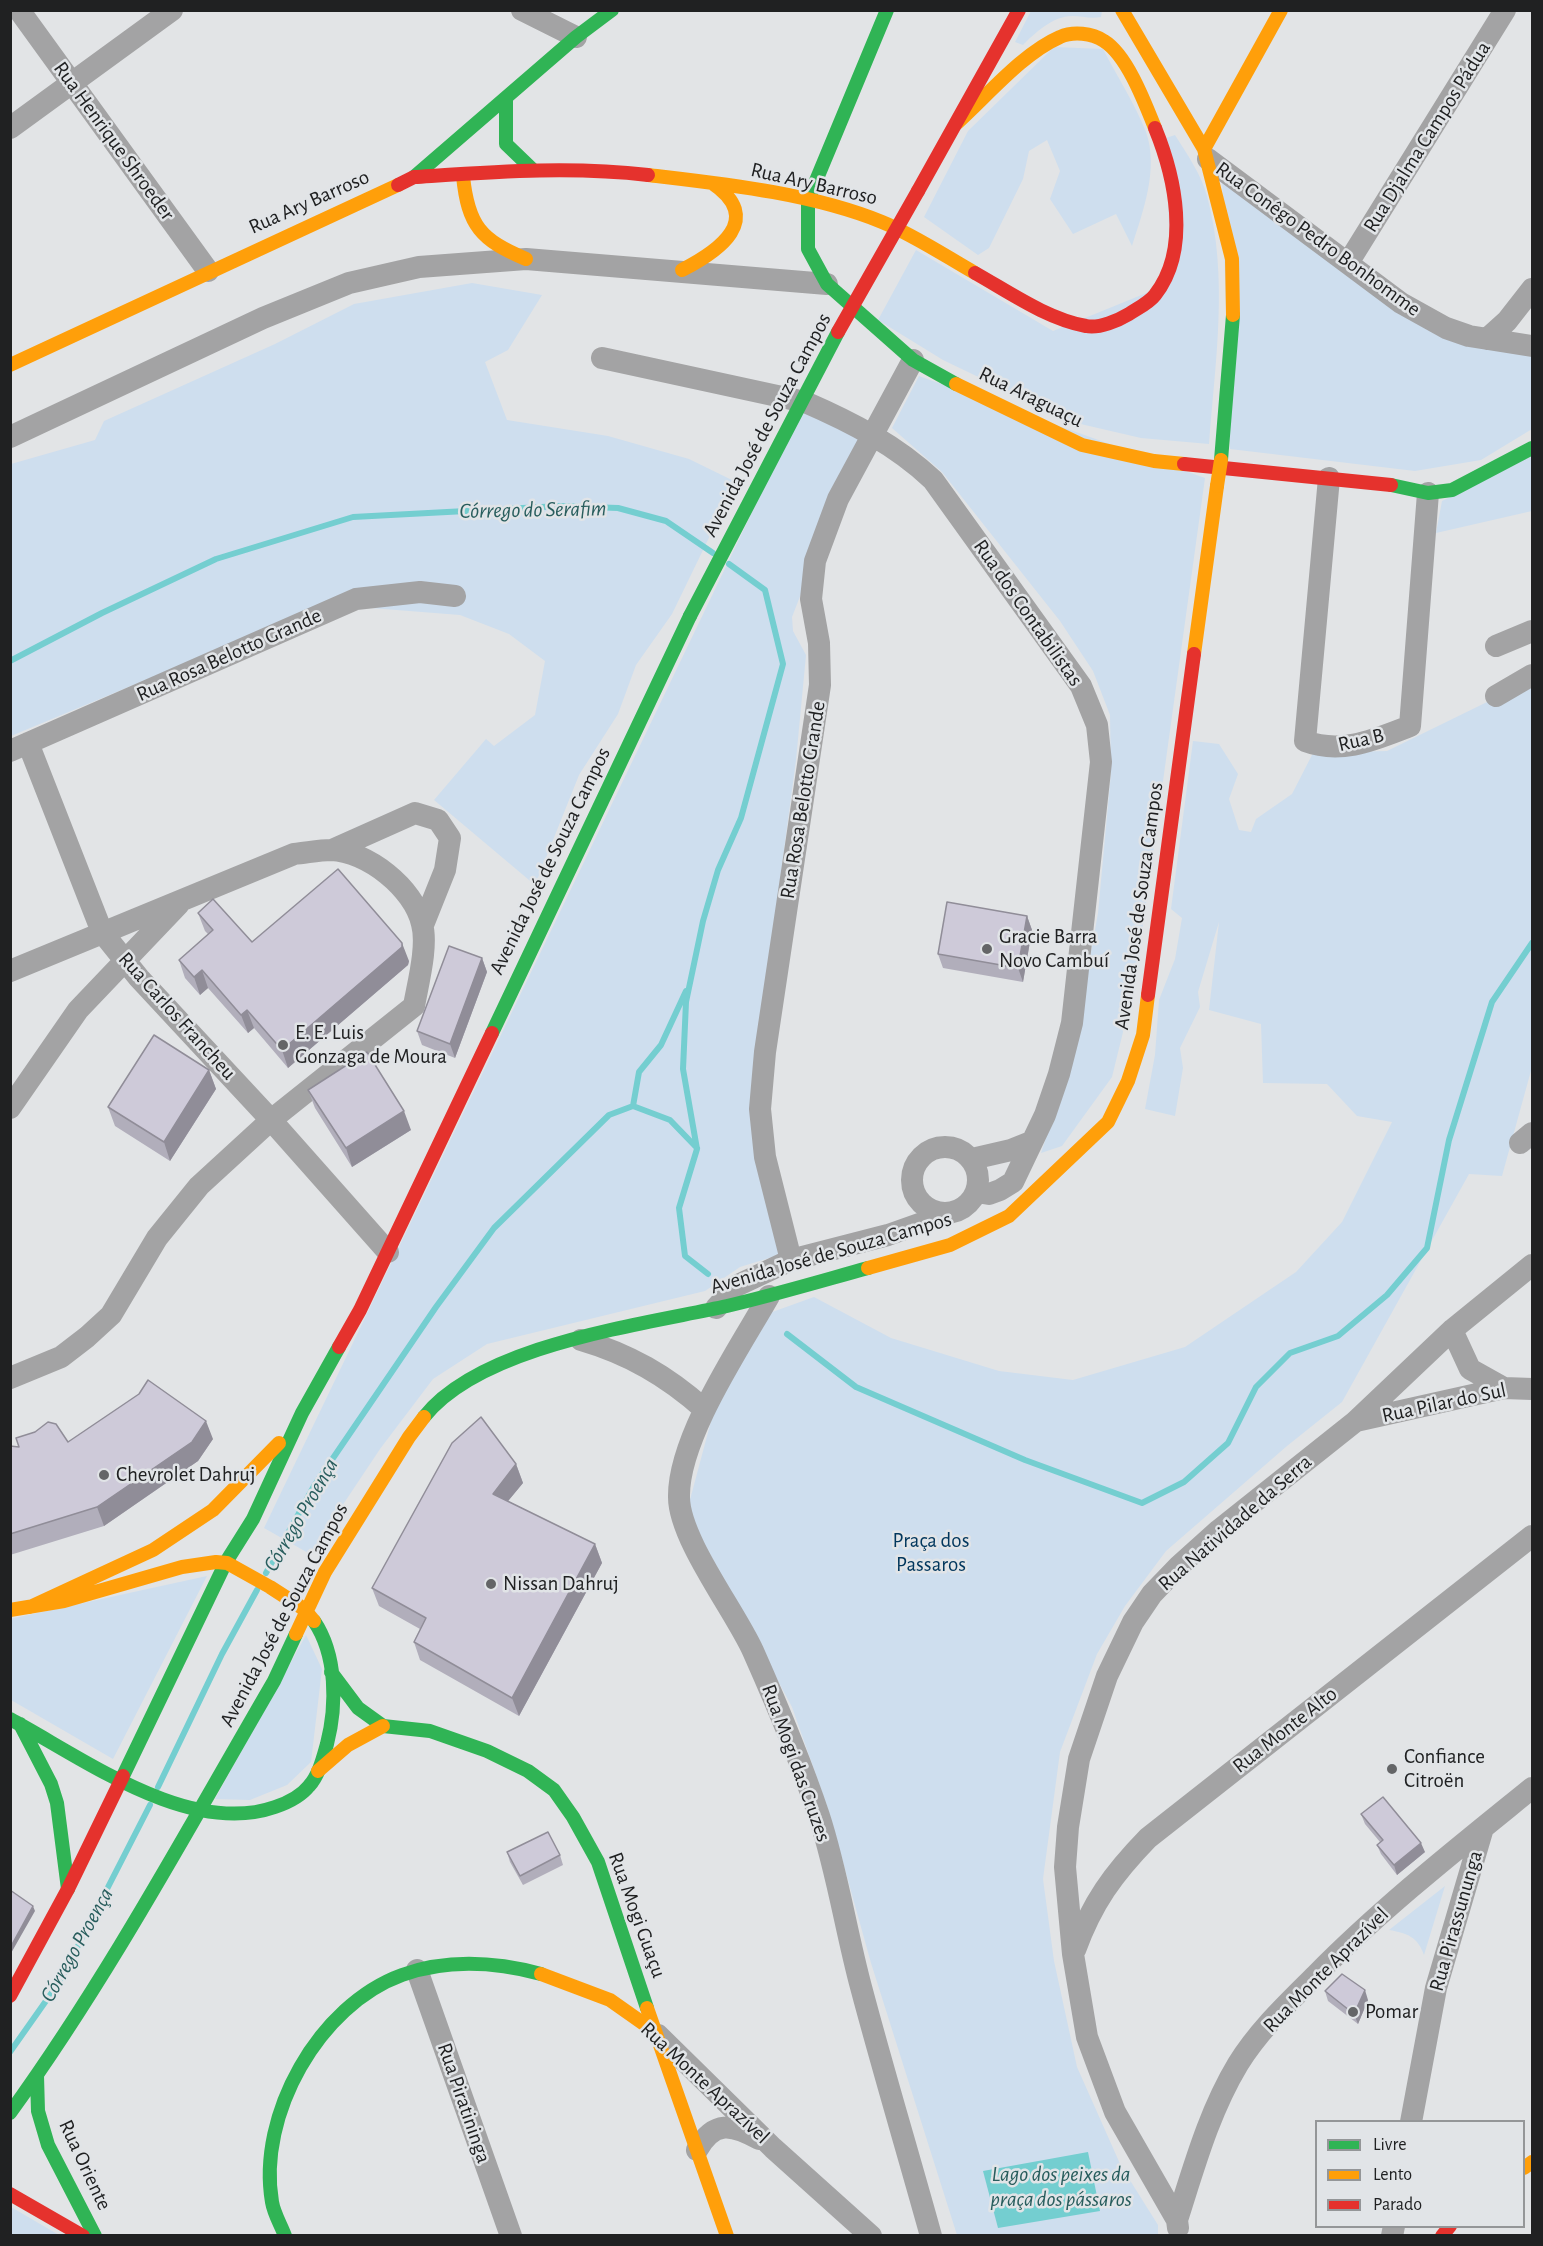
<!DOCTYPE html>
<html>
<head>
<meta charset="utf-8">
<style>
  body { margin:0 }
  #map { position:relative; width:1543px; height:2246px; overflow:hidden; background:#e2e4e6; font-family:"Alegreya Sans",sans-serif }
  canvas { display:block }
  .frame { position:absolute; inset:0; border:12px solid #202122; pointer-events:none }
  .legend { position:absolute; left:1315px; top:2120px; width:210px; height:108px; box-sizing:border-box; background:#e1e4e7; border:2px solid #949698; margin:0; padding:8px 10px; list-style:none; font-size:18px; color:#202122 }
  .legend li { display:flex; align-items:center; gap:12px; height:30px }
  .legend b { width:30px; border:2px solid #949698 }
</style>
</head>
<body>
<div id="map">
<canvas width="1543" height="2246"></canvas>
<div class="frame"></div>
<ul class="legend">
<li><b style="height:8px;background:#30b455"></b>Livre</li>
<li><b style="height:8px;background:#ff9f0a"></b>Lento</li>
<li><b style="height:8px;background:#e5322d"></b>Parado</li>
</ul>
</div>
<script>
const context = document.querySelector('canvas').getContext('2d');
context.lineJoin = 'round';
function paint(path, color) { context.fillStyle = color; context.fill(path, 'evenodd'); }
function stroke(path, color, width, dash) { context.strokeStyle = color; context.lineWidth = width; context.lineCap = dash ? 'butt' : 'round'; context.setLineDash(dash || []); context.stroke(path); }
function label(font, color, halo, rows, align = 'center') {
  context.font = font + ' "Alegreya Sans",sans-serif'; context.lineWidth = 5; context.setLineDash([]); context.textBaseline = 'middle'; context.strokeStyle = halo; context.fillStyle = color; for (const [text, x, y, turn = 0] of rows) {
    context.save(); context.translate(x, y); context.rotate((+turn || 0) * Math.PI / 180); context.textAlign = isNaN(turn) ? turn : align; if (halo) context.strokeText(text, 0, 0); context.fillText(text, 0, 0); context.restore();
  }
}
paint(new Path2D(`
  M1031,11H1102L1101,17C1090,19 1082,16 1072,16C1053,16 1035,33 1023,45L1015,42Z
  M1054,47L1103,49C1117,76 1135,104 1146,132C1159,169 1143,211 1132,246L1116,214L1073,234L1050,199L1060,171L1047,140L1029,151L1023,179L989,248L978,255L924,217L968,131Z
  M1175,135C1187,154 1201,174 1207,196C1229,277 1215,363 1209,444L1141,438L1072,422L943,360L878,320L916,250L1053,331L1171,283L1166,138Z
  M1222,175L1415,319L1532,354V429L1481,460L1415,471L1230,449Z
  M472,283L542,295L508,350L485,362L507,420L608,436L689,459L736,482L672,614L636,665L618,714L579,775L535,885L434,800L486,739L494,746L535,715L545,661L509,634L460,615L371,608L347,596L11,736V464L95,440L104,421L275,344L354,304Z
  M919,376L1205,478L1135,983L1112,1077L1062,1146L1041,1153L1072,1058L1098,913L1111,773L1110,715L1093,671L1060,621L942,472L892,428Z
  M805,402L871,435L838,499L792,617L793,631L806,655L796,760L753,1082L779,1255L740,1267L705,1291L487,1344L433,1379L380,1449L310,1554L264,1528Z
  M1532,456V511L1436,533L1442,501Z
  M1532,680V1067L1502,1176L1469,1174L1342,1402L1287,1446L1166,1551L1125,1606L1097,1654L1060,1752L1043,1879L1054,1961L1077,2067L1121,2166L1158,2225V2235H957L871,1963L829,1812L792,1707L687,1511L714,1410L764,1315L814,1297L891,1338L999,1371L1073,1380L1185,1347L1296,1272L1342,1222L1392,1122L1357,1116L1327,1084L1263,1083L1261,1024L1209,1010L1219,922L1198,992L1200,1007L1180,1048L1183,1068L1175,1116L1145,1109L1155,1055L1159,1000L1175,959L1182,918L1171,909L1193,741L1219,744L1238,774L1229,799L1239,830L1251,832L1256,819L1292,794L1313,753L1387,751Z
  M207,1576L113,1759L11,1700L10,1619Z
  M306,1635L322,1669L311,1762L287,1785L250,1800L215,1799Z
  M1445,1886L1424,1955C1418,1937 1407,1933 1389,1930Z
  M11,2207L59,2235H11Z`), '#cedeee');
paint(new Path2D(`
  M1088,2152L1100,2211L998,2228L983,2171Z`), '#74ced0');
stroke(new Path2D(`
  M10,661L102,613L216,559L353,517L560,506L618,508L666,521L713,553
  M633,1106L639,1072L661,1045L686,991
  M708,1274L685,1256L679,1208L697,1149L683,1069L686,1002L703,921L718,870L741,818L783,664L765,590L729,564
  M787,1334L856,1387L1025,1460L1142,1503L1184,1482L1228,1443L1256,1387L1290,1353L1338,1336L1387,1295L1427,1248L1449,1140L1492,1002L1532,943
  M266,1573L314,1486L436,1307L494,1228L609,1115L633,1106L670,1120L697,1148
  M158,1787L222,1654L257,1590
  M10,2052L60,1981L150,1805`), '#74ced0', 6);
stroke(new Path2D(`
  M19,10L208,271
  M522,10L576,37
  M10,128L172,10
  M1208,159L1401,303L1446,328L1469,336L1532,346
  M1348,263L1505,10
  M1487,339L1507,321L1532,289
  M602,358L805,402C851,422 896,445 933,480L1081,686L1097,725L1101,762L1072,1023L1059,1074L1045,1115L1013,1182L1000,1190L989,1194L977,1192
  M10,437L263,318L349,283L419,267L526,259L827,284
  M1329,478L1305,741C1342,755 1376,739 1410,726L1428,493
  M1496,646L1532,631
  M1496,696L1532,675
  M28,743L102,932L139,978L271,1120L388,1252
  M10,751L356,599L420,592L455,596
  M332,850L415,813L438,820L450,838L445,870L423,925
  M10,971L294,854C306,853 319,850 331,850C367,851 414,888 422,924C428,946 418,983 414,1006L271,1120L199,1186L157,1238L111,1315L87,1337L61,1357L10,1378
  M10,1108L78,1010L179,904
  M1520,1143L1532,1133
  M912 1180a33 33 0 1 1 66 0a33 33 0 1 1-66 0Z
  M972,1159L1011,1150L1031,1142
  M791,1260L765,1157L760,1109L765,1052L820,685L819,643L811,599L815,561L838,499L913,360
  M769,1296C740,1347 678,1438 679,1497C679,1539 735,1611 753,1651C777,1705 800,1759 819,1816C837,1871 846,1931 861,1987C883,2070 908,2153 931,2236
  M716,1308L736,1286L791,1260L888,1235L950,1213
  M1452,1330L1470,1369L1504,1388
  M581,1340C629,1354 667,1376 704,1409
  M1356,1421L1504,1388L1532,1389
  M1075,1950C1092,1903 1113,1874 1148,1838L1532,1536
  M417,1970L511,2236
  M658,2035L773,2148L871,2236
  M1411,2122L1436,1988L1483,1828
  M697,2150C714,2120 732,2124 759,2139
  M1177,2220L1115,2112L1087,2037L1073,1954L1065,1867L1068,1827L1079,1759L1107,1676L1133,1622L1152,1594L1179,1566L1219,1530L1356,1421L1452,1330L1532,1265
  M1178,2228L1177,2220C1194,2167 1209,2112 1238,2064C1259,2030 1288,2003 1316,1975C1383,1907 1458,1848 1532,1788
  M1392,2236L1394,2226`), '#a3a3a4', 22);
stroke(new Path2D(`
  M887,10L808,200V249L827,284L913,360L956,384
  M506,100V144L532,169
  M414,177L576,37L612,10
  M1221,460L1233,315
  M1391,485L1428,493L1452,490L1532,448
  M492,1033L690,616
  M424,1417C481,1345 640,1325 727,1306C774,1295 821,1281 868,1268
  M331,1672L358,1708L383,1726L430,1731L487,1751L528,1771L554,1790L573,1817L598,1862L647,2008
  M10,1719C83,1758 189,1837 275,1807C287,1803 301,1796 309,1786C319,1775 323,1758 327,1744C337,1705 337,1655 314,1621
  M20,1724L51,1784L57,1803L68,1889
  M123,1776L226,1562L253,1519L302,1413L339,1347
  M37,2076L38,2111L48,2145L95,2236
  M10,2113C109,1976 189,1827 274,1681L296,1634
  M285,2236C281,2225 274,2214 272,2202C257,2115 319,2005 402,1975C447,1959 496,1962 541,1974`), '#30b455', 14);
stroke(new Path2D(`
  M1122,10L1204,149L1232,259L1233,315
  M957,123C987,96 1023,53 1060,37C1073,31 1092,33 1104,41C1127,55 1145,103 1155,128
  M1204,149L1281,10
  M648,175C724,184 811,193 882,222C914,235 945,256 975,273
  M463,176C468,226 481,240 526,259
  M682,270C719,251 765,219 712,183
  M10,365L398,185
  M956,384L1082,445L1154,461L1184,464
  M1194,654L1217,486
  M868,1268L950,1245L1009,1216L1108,1122L1128,1081L1143,1035L1148,995
  M30,1607L153,1550L213,1510L279,1443
  M10,1610L64,1601L182,1567L216,1562L227,1563L270,1587L304,1609L314,1621
  M296,1634L325,1572L409,1437L424,1417
  M318,1771L348,1745L383,1726
  M541,1974L610,2000L654,2031
  M647,2008L727,2236
  M1524,2168L1532,2162`), '#ff9f0a', 14);
stroke(new Path2D(`
  M398,185L414,177C493,172 569,166 648,175
  M918,191L1019,10
  M975,273C1009,292 1047,319 1086,326C1099,329 1119,320 1129,314C1138,308 1149,303 1155,295C1191,249 1175,177 1155,128
  M1184,464L1391,485
  M1148,995L1194,654
  M339,1347L360,1310L492,1033
  M10,1996L68,1889L123,1776
  M10,2194L83,2236
  M1442,2236L1450,2226`), '#e5322d', 14);
stroke(new Path2D(`
  M690,616L838,332`), '#30b455', 14);
stroke(new Path2D(`
  M1217,486L1221,460`), '#ff9f0a', 14);
stroke(new Path2D(`
  M838,332L918,191`), '#e5322d', 14);
paint(new Path2D(`
  M198,913L252,942L409,961L408,965L288,1068L254,1028L248,1033L208,988L200,995L185,978L179,960L208,934L205,931Z
  M1027,916L1032,930L1023,982L943,968L938,954Z
  M482,958L487,972L455,1058L422,1045L417,1031Z
  M209,1070L216,1089L170,1161L115,1126L108,1107Z
  M308,1090L411,1130L352,1167L315,1108Z
  M213,1439L198,1461L104,1526L10,1555V1446L19,1447Z
  M516,1464L523,1483L508,1501L595,1544L602,1563L519,1716L420,1660L414,1642L420,1629L379,1606L372,1588Z
  M1361,1814L1425,1852L1397,1875L1381,1854L1377,1845L1380,1842L1365,1824Z
  M507,1852L560,1855L563,1865L523,1885L510,1862Z
  M1325,1991L1368,2000L1358,2024L1328,2001Z`), '#b1aebb');
paint(new Path2D(`
  M1027,916L1032,930L1023,982L1018,968Z
  M402,943L409,961L408,965L288,1068L282,1050Z
  M482,958L487,972L455,1058L450,1044Z
  M202,970L208,988L200,995L194,977Z
  M247,1010L254,1028L248,1033L241,1015Z
  M209,1070L216,1089L170,1161L164,1142Z
  M404,1111L411,1130L352,1167L346,1148Z
  M206,1421L213,1439L198,1461L104,1526L97,1507Z
  M516,1464L523,1483L499,1512L493,1494Z
  M595,1544L602,1563L519,1716L512,1698Z
  M1421,1843L1425,1852L1397,1875L1394,1865Z
  M33,1906L35,1911L10,1955V1948Z
  M1365,1990L1368,2000L1358,2024L1354,2014Z`), '#908d98');
const building = new Path2D(`
  M338,869L402,943V947L282,1050L247,1010L241,1015L202,970L194,977L179,960L213,930L198,913L213,899L252,942Z
  M947,902L1027,916L1018,968L938,954Z
  M449,946L482,958L450,1044L417,1031Z
  M154,1035L209,1070L164,1142L108,1107Z
  M367,1052L404,1111L346,1148L308,1090Z
  M148,1380L206,1421L192,1442L97,1507L10,1534V1446L19,1447L16,1438L35,1432L48,1422L56,1424L68,1442L139,1394Z
  M481,1417L516,1464L493,1494L595,1544L512,1698L414,1642L426,1618L372,1588L452,1443Z
  M1383,1797L1421,1843L1394,1865L1377,1845L1383,1840L1361,1814Z
  M548,1832L560,1855L520,1876L507,1852Z
  M10,1890L33,1906L10,1948Z
  M1342,1974L1365,1990L1354,2014L1325,1991Z`);
paint(building, '#cecad9');
stroke(building, '#908d98', 1.5);
for (const [x, y, r, color] of [
  [987,949,6,"#646567"],
  [283,1045,6,"#646567"],
  [104,1475,6,"#646567"],
  [491,1584,6,"#646567"],
  [1392,1769,6,"#646567"],
  [1353,2012,6,"#646567"]
]) { const dot = new Path2D(); dot.arc(x, y, r, 0, 2 * Math.PI); context.fillStyle = color; context.fill(dot); stroke(dot, '#e1e4e7', 2); }
label('21px', '#202122', '#e1e4e7', [
  ["Rua Djalma Campos Pádua",1427,137,-58],
  ["Rua Henrique Shroeder",114,141,54],
  ["Rua Ary Barroso",814,184,13],
  ["Rua Ary Barroso",309,202,-24],
  ["Rua Conêgo Pedro Bonhomme",1318,239,36],
  ["Rua Araguaçu",1031,397,26],
  ["Avenida José de Souza Campos",767,425,-62],
  ["Rua dos Contabilistas",1028,613,55],
  ["Rua Rosa Belotto Grande",229,655,-24],
  ["Rua B",1361,740,-13],
  ["Rua Rosa Belotto Grande",803,800,-81],
  ["Avenida José de Souza Campos",550,861,-64],
  ["Avenida José de Souza Campos",1139,906,-82],
  ["Rua Carlos Francheu",177,1016,48],
  ["Avenida José de Souza Campos",831,1253,-16],
  ["Rua Pilar do Sul",1444,1403,-12],
  ["Rua Natividade da Serra",1235,1523,-41],
  ["Avenida José de Souza Campos",284,1615,-62],
  ["Rua Monte Alto",1285,1730,-38],
  ["Rua Mogi das Cruzes",796,1763,70],
  ["Rua Mogi Guaçu",637,1915,70],
  ["Rua Pirassununga",1456,1921,-74],
  ["Rua Monte Aprazível",1326,1970,-45],
  ["Rua Monte Aprazível",705,2083,43],
  ["Rua Piratininga",464,2103,71],
  ["Rua Oriente",85,2165,65]
]);
label('21px', '#202122', '#e1e4e7', [
  ["Gracie Barra",999,937],
  ["Novo Cambuí",999,961],
  ["E. E. Luis",295,1033],
  ["Gonzaga de Moura",295,1057],
  ["Chevrolet Dahruj",116,1475],
  ["Nissan Dahruj",503,1584],
  ["Confiance",1404,1757],
  ["Citroën",1404,1781],
  ["Pomar",1365,2012]
], 'left');
label('21px', '#02375d', '#e1e4e7', [
  ["Praça dos",931,1541],
  ["Passaros",931,1565]
]);
label('italic 22px', '#285d5d', '#e1e4e7', [
  ["Córrego do Serafim",533,510,-1],
  ["Córrego Proença",301,1515,-60],
  ["Córrego Proença",77,1945,-61],
  ["Lago dos peixes da",1061,2174],
  ["praça dos pássaros",1061,2199]
]);
</script>
</body>
</html>
